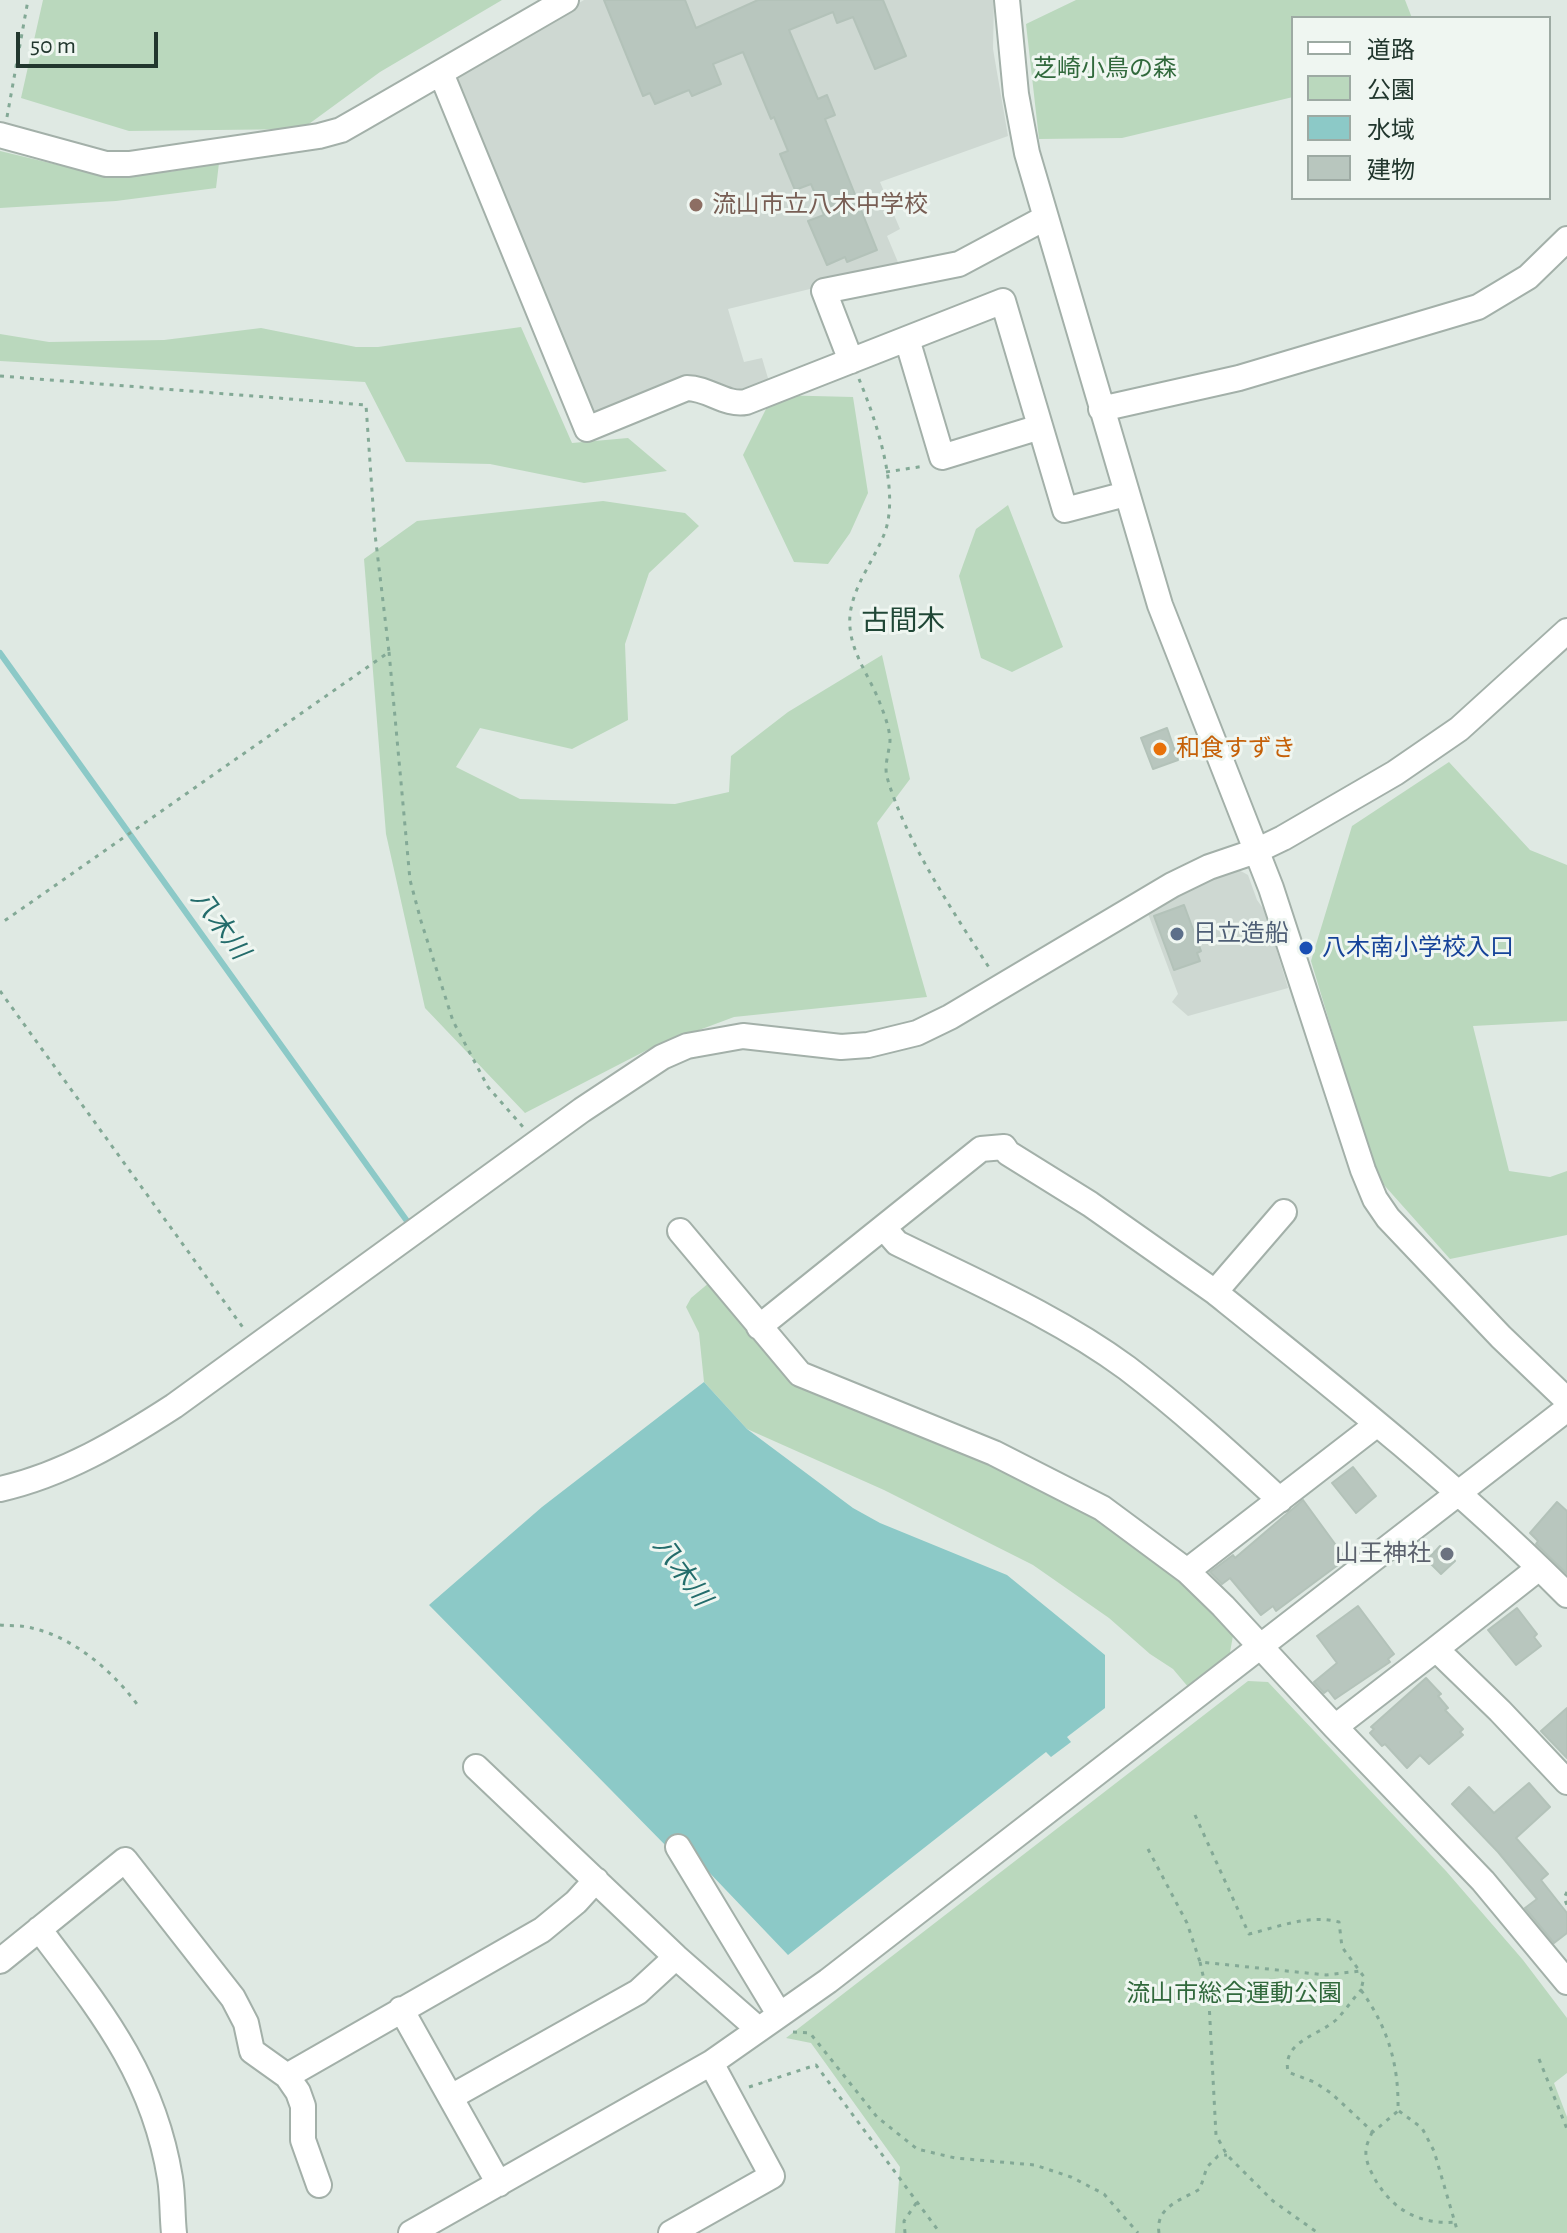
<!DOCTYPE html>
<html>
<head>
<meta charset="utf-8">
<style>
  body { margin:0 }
  #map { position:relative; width:1567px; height:2233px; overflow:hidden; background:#dfe9e3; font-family:"Alegreya Sans","Noto Sans JP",sans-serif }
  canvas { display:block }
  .legend { position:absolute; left:1291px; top:16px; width:260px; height:184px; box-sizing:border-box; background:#eff6f1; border:2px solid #9daaa3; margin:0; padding:10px 14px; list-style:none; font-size:24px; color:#22372e }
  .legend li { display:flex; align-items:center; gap:16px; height:40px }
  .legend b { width:40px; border:2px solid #9daaa3 }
  .scale { position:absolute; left:16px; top:32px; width:142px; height:36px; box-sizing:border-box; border:4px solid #22372e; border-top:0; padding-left:10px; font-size:24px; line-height:28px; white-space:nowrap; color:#22372e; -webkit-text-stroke:6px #eff6f1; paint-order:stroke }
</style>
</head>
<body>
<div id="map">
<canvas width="1567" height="2233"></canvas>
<ul class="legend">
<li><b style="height:10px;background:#fff"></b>道路</li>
<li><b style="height:22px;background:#bad8bd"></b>公園</li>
<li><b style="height:22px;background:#8cc9c7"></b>水域</li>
<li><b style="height:22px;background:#b8c6be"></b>建物</li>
</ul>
<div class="scale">50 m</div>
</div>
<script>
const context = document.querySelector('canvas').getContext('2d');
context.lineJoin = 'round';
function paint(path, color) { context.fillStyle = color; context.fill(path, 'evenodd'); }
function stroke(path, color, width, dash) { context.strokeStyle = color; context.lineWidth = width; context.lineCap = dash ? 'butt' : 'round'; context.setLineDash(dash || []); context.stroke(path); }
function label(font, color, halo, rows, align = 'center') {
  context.font = font + ' "Alegreya Sans","Noto Sans JP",sans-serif'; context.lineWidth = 6; context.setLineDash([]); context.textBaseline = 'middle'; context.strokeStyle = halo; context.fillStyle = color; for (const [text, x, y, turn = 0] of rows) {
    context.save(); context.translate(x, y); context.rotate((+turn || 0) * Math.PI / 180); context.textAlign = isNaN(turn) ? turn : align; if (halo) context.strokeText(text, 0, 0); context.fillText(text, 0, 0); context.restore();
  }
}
paint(new Path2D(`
  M584,0H994L993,49L1008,136L880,182L900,229L887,236L900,267L728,309L744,362L762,358L770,385L732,396L689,379L588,419L452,77Z
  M1235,868L1248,875L1257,900L1265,911L1288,988L1188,1016L1172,1002L1178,994L1147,911L1189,887Z`), '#ced8d2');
paint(new Path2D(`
  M43,0H502L380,72L302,129L129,131L21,98Z
  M1076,0H1405L1412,18H1293V97L1122,138L1039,139L1026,24Z
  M0,151L71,168L169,172L219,163L216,188L116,201L0,208Z
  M521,327L572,443L628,438L667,471L584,483L490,464L406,462L365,382L0,361V334L49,342L164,340L261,328L356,347H378Z
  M773,395L853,397L868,493L850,533L828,564L794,562L743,455Z
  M603,501L685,513L699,526L649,573L625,644L628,720L572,749L480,728L456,767L520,799L675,804L729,792L731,756L788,712L882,655L910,779L877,823L927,997L734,1017L651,1048L525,1113L425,1008L386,834L364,559L417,521Z
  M1008,505L1063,647L1012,672L981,658L959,576L976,529Z
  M1449,762L1530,850L1567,865V1021L1473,1026L1509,1171L1550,1177L1567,1171V1235L1450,1259L1376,1176L1311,961L1352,826Z
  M710,1282L798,1384L1015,1475L1071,1502L1165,1569L1234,1630L1229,1658L1189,1688L1173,1669L1150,1654L1109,1618L1033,1565L884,1490L747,1429L704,1382L699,1333L686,1307L691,1298Z
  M1248,1681L1268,1682L1446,1871L1523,1960L1567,2018V2073L1554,2083L1567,2117V2233H895L900,2167L811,2043L786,2038Z`), '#bad8bd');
paint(new Path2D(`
  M704,1382L747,1429L853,1508L880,1523L1007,1575L1105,1655V1708L1067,1737L1071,1742L1051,1757L1046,1752L788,1955L683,1845L672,1852L429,1605L542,1507Z`), '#8cc9c7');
stroke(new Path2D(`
  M0,653L407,1221`), '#8cc9c7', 6);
const building = new Path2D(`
  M604,0H685L696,28L758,0H883L906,56L875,69L853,17L837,23L833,12L789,30L818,99L827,95L835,115L825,119L877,250L847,262L845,257L827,265L808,221L824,215L811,184L795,190L780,154L788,151L774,117L771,119L743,52L713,64L721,84L692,96L689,90L655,104L650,93L643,96Z
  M1167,728L1178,760L1153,769L1141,738Z
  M1184,905L1201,951L1197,953L1200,961L1174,970L1154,916Z
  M1353,1467L1376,1496L1356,1513L1332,1483Z
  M1303,1500L1346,1559L1276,1611L1273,1606L1261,1615L1230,1578L1222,1584L1210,1572L1233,1555L1235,1558Z
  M1557,1502L1567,1511V1574L1536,1544L1538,1541L1530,1533Z
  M1440,1546L1455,1561L1441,1574L1427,1560Z
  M1358,1606L1394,1654L1388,1659L1390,1662L1335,1699L1328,1690L1324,1693L1314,1682L1337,1663L1317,1636Z
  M1517,1608L1537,1634L1534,1637L1541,1646L1516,1665L1488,1630Z
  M1426,1678L1441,1694L1438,1696L1448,1708L1445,1710L1463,1729L1460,1732L1463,1735L1429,1764L1420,1755L1407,1768L1385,1744L1382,1746L1370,1733L1374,1729L1371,1727Z
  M1567,1708V1758L1541,1731Z
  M1529,1783L1550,1807L1516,1838L1548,1874L1541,1880L1567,1913V1933L1554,1943L1525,1908L1537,1899L1498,1852L1452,1804L1469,1787L1494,1813Z`);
paint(building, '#b8c6be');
stroke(building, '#b3c2b9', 2);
const minor = new Path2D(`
  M1007,0L1016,94L1027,153L1160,605L1271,888L1363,1170L1375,1199L1388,1218L1501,1337L1567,1400
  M441,73L587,429L687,388C708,388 726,406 746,402L1003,301L1065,510L1126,494
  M0,135L106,164H129L319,136L341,130L362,118L566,0
  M907,339L942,457L1040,427
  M851,361L824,291L959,264L1045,218
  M1101,409L1239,378L1478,307L1528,277L1567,239
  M1284,1212L1215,1292C1336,1389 1458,1486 1567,1595
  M884,1228L897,1243C974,1281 1058,1317 1127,1368C1181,1409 1231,1455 1280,1500
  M680,1231L800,1374L994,1453L1102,1508L1187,1571L1223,1606L1335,1727L1483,1881L1567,1982
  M759,1327L981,1149L1004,1147L1008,1153L1090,1204L1215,1292
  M0,1489C63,1475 120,1441 174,1406L582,1110L662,1057L687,1046L743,1036L841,1047L868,1045L917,1033L950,1017L1172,885L1209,867L1256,851L1283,838L1395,773L1459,729L1567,631
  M1187,1571L1376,1425
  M1436,1649L1539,1568
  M1335,1727L1436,1649L1500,1711L1567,1782
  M476,1767L676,1957L757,2028
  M678,1847L779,2014
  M39,1929C100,2010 153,2074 170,2178C173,2196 172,2215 174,2233
  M0,1961L125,1860L233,1998L246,2023L252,2051L287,2076L298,2092L303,2106V2140L319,2185
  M401,2009L499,2184
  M287,2076L542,1930L576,1902L596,1880
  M451,2097L638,1992L676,1957
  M411,2233L711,2063L828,1981L1567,1409
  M671,2233L772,2176L711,2063`);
stroke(minor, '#a3b0a9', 28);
stroke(new Path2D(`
  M7,117L28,0
  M0,376L366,405L375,534L389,652L0,924
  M859,379C876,420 902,495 883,537C872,563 853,587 850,615C847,650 870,675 881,706C885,716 890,730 890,741C889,753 884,765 887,777C904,838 955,915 990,969
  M886,472L925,466
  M389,652L410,880L421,921L453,1021L488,1087L523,1127
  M0,991L244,1329
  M0,1625C10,1626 22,1625 32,1628C75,1638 114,1672 139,1707
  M1195,1815L1249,1934C1278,1927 1309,1914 1339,1922L1342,1947L1364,1977L1361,1990
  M1148,1849L1187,1923L1200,1962L1326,1975L1360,1971
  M1567,1892L1564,1898L1567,1905
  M1200,1962L1209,2002L1216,2135L1227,2155L1273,2201L1318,2233
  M1361,1990C1388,2028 1399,2064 1398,2111L1373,2132L1331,2093L1314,2082L1288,2072C1282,2041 1318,2036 1336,2020C1345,2011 1352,2000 1361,1990Z
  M793,2032L810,2033L877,2117L917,2149L955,2158L1035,2165L1071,2177L1104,2194L1138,2233
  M1539,2059L1567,2129
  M749,2087L816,2065L940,2233
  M1399,2111L1422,2128L1434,2151L1458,2233
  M1372,2132C1370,2138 1366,2145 1366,2150C1365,2161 1371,2172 1376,2181C1394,2211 1421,2225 1456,2222
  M905,2233L904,2221L917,2202
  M1159,2233C1155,2207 1181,2200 1200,2189L1207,2167L1218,2156L1227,2155`), '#83a996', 3, [4, 6]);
stroke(minor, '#fff', 24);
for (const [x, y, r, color] of [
  [696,205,8,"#8d6e63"],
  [1160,749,8,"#e8710a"],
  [1177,934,8,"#5c6f8a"],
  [1306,948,8,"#1a4fb4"],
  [1447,1554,8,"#6b7280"]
]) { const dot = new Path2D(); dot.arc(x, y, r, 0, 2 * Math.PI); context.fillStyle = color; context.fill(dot); stroke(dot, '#eff6f1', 3); }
label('24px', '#31693c', '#eff6f1', [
  ["芝崎小鳥の森",1105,69],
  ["流山市総合運動公園",1234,1994]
]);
label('24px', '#785e54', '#eff6f1', [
  ["流山市立八木中学校",712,205]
], 'left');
label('24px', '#c56008', '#eff6f1', [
  ["和食すずき",1176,749]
], 'left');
label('24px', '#4e5e75', '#eff6f1', [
  ["日立造船",1193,934]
], 'left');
label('24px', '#164399', '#eff6f1', [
  ["八木南小学校入口",1322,948]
], 'left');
label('24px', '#5b616d', '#eff6f1', [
  ["山王神社",1431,1554]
], 'right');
label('italic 26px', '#236c6b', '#eff6f1', [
  ["八木川",220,925,54],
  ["八木川",682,1572,54]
]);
label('28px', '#204736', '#eff6f1', [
  ["古間木",903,622]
]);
</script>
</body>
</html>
